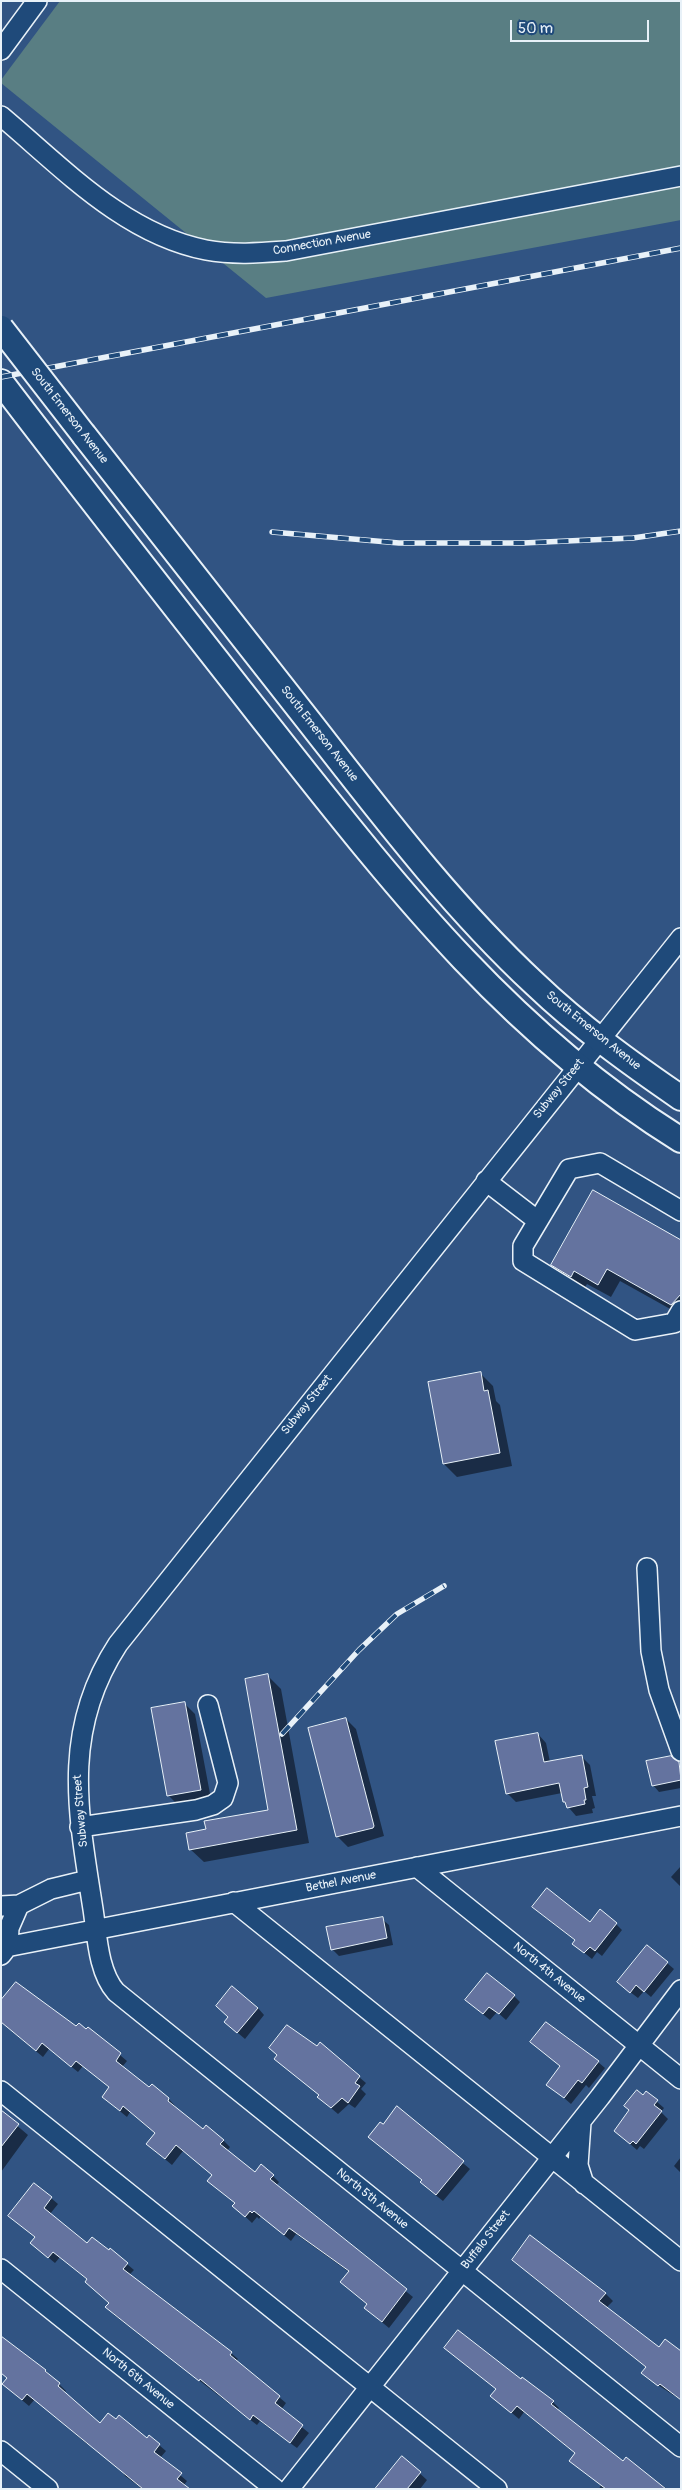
<!DOCTYPE html>
<html>
<head>
<meta charset="utf-8">
<style>
  body { margin:0 }
  #map { position:relative; width:682px; height:2490px; overflow:hidden; background:#315483; font-family:Pangolin,sans-serif }
  canvas { display:block }
  .frame { position:absolute; inset:0; border:2px solid #e8f1f8; pointer-events:none }
  .scale { position:absolute; left:510px; top:20px; width:139px; height:22px; box-sizing:border-box; border:2px solid #e8f1f8; border-top:0; padding-left:6px; font-size:15px; line-height:18px; white-space:nowrap; color:#e8f1f8; -webkit-text-stroke:4px #1f4a7a; paint-order:stroke }
</style>
</head>
<body>
<div id="map">
<canvas width="682" height="2490"></canvas>
<div class="frame"></div>
<div class="scale">50 m</div>
</div>
<script>
const context = document.querySelector('canvas').getContext('2d');
context.lineJoin = 'round';
function paint(path, color) { context.fillStyle = color; context.fill(path, 'evenodd'); }
function stroke(path, color, width, dash) { context.strokeStyle = color; context.lineWidth = width; context.lineCap = dash ? 'butt' : 'round'; context.setLineDash(dash || []); context.stroke(path); }
function label(font, color, halo, rows, align = 'center') {
  context.font = font + ' Pangolin,sans-serif'; context.lineWidth = 4; context.setLineDash([]); context.textBaseline = 'middle'; context.strokeStyle = halo; context.fillStyle = color; for (const [text, x, y, turn = 0] of rows) {
    context.save(); context.translate(x, y); context.rotate((+turn || 0) * Math.PI / 180); context.textAlign = isNaN(turn) ? turn : align; if (halo) context.strokeText(text, 0, 0); context.fillText(text, 0, 0); context.restore();
  }
}
paint(new Path2D(`
  M60,1H681V220L266,298L1,83V80Z`), '#597e83');
paint(new Path2D(`
  M681,1241V1315L620,1281L611,1297L587,1284L584,1289L565,1278L552,1265Z
  M480,1373L493,1386L496,1401L500,1405L512,1466L457,1477L444,1464Z
  M268,1676L281,1689L309,1843L204,1862L190,1849L207,1830L270,1811Z
  M185,1704L195,1714L211,1799L178,1805L168,1795Z
  M346,1719L356,1729L384,1836L348,1847L338,1837L309,1728Z
  M538,1734L546,1743L550,1762L581,1756L590,1765L596,1796H592L595,1808L592,1809L593,1813L576,1816L564,1802L562,1793L516,1802L507,1793Z
  M678,1763L681,1765V1788L659,1792L653,1785Z
  M681,1866V1887L671,1877Z
  M541,1914L590,1924H616L622,1930L602,1956L597,1952L592,1959L581,1950L576,1941Z
  M382,1919L389,1925L393,1945L339,1956L332,1949Z
  M667,1963L674,1969L651,1997L644,1991L638,1998L625,1988Z
  M514,1996L520,2002L506,2020L497,2012L490,2020L474,2007Z
  M258,2008L264,2015L245,2039L225,2022Z
  M1,2022L77,2028L86,2031L88,2028L127,2061L122,2067L150,2089L169,2099L175,2106V2108L203,2131L223,2140L230,2147L227,2151L255,2173L273,2176L279,2182L276,2186L413,2297L389,2328L372,2314L365,2308L368,2305L341,2282L349,2272L296,2234L291,2241L261,2216L259,2219L257,2217L252,2223L234,2206L236,2204L209,2181L214,2175L183,2151L172,2165L154,2150L156,2134L130,2112L127,2117L110,2103L104,2097L110,2088L83,2066L78,2072L49,2049L43,2057Z
  M532,2042L598,2062L605,2068L589,2088L586,2085L571,2104L548,2084L561,2067Z
  M359,2077L366,2083L361,2089L366,2094L355,2108L349,2104L338,2114L318,2097Z
  M647,2093L664,2108L661,2112L668,2119L644,2149L640,2146L637,2150L615,2131Z
  M397,2108L470,2169L443,2201L428,2189L383,2126Z
  M1,2112L28,2135L1,2172Z
  M681,2157V2173L674,2166Z
  M51,2198L58,2204L50,2214L87,2245L127,2264L134,2270L129,2275L231,2353L238,2359L236,2361L286,2403L281,2410L309,2433L297,2448L260,2421L257,2425L113,2314L110,2303L88,2280L60,2257L55,2263L38,2249L36,2238L16,2222Z
  M531,2237L606,2294L613,2301L606,2308L659,2349L681,2353V2400L650,2380L643,2373L647,2368L521,2267Z
  M27,2356L46,2371L66,2391L64,2393L100,2425L159,2445L166,2451L160,2458L187,2481L181,2489H139L140,2487L125,2476L120,2468L88,2442L87,2444L35,2399L29,2406L11,2391Z
  M521,2381L553,2402L559,2408L557,2410L623,2463L626,2459L667,2489H599L601,2485L576,2454L524,2412L519,2419L499,2402Z
  M403,2458L427,2480L420,2489H377Z`), '#0007');
const building = new Path2D(`
  M593,1190L681,1240V1294L671,1305L607,1269L598,1285L574,1271L571,1277L551,1265Z
  M481,1372L484,1391L488,1390L500,1453L443,1464L428,1382Z
  M268,1674L297,1830L189,1850L186,1833L206,1829L204,1821L268,1810L245,1679Z
  M185,1702L201,1790L167,1796L151,1708Z
  M346,1718L374,1826L373,1828L336,1837L308,1728Z
  M538,1733L544,1762L582,1755L588,1787L584,1788L586,1800H584L585,1804L567,1808L565,1802H563L559,1783L506,1794L495,1741Z
  M671,1756L679,1762L681,1780L652,1786L646,1761Z
  M547,1888L590,1922L600,1909L617,1923L595,1951L590,1947L584,1953L572,1944L575,1940L532,1907Z
  M383,1917L387,1938L331,1950L326,1927Z
  M647,1945L668,1962L644,1992L636,1985L630,1993L617,1982Z
  M487,1973L515,1995L499,2014L489,2007L483,2014L465,2000Z
  M16,1982L76,2026L79,2023L86,2029L88,2027L121,2053L116,2061L149,2087L152,2084L169,2098L168,2101L203,2129L206,2125L224,2140L220,2144L255,2172L261,2164L274,2175L270,2179L276,2184L407,2289L382,2322L364,2308L367,2304L340,2282L349,2271L289,2228L284,2235L254,2211L252,2213L250,2211L245,2217L232,2206L235,2203L207,2181L212,2175L176,2145L165,2159L146,2144L155,2133L123,2106L120,2111L102,2097L109,2087L76,2061L71,2067L42,2043L36,2051L1,2022V2000Z
  M232,1986L258,2008L237,2033L224,2022L228,2017L216,2006Z
  M546,2022L599,2061L582,2083L578,2080L564,2098L546,2085L560,2066L530,2042Z
  M287,2025L317,2046L320,2042L360,2076L355,2083L360,2086L348,2103L342,2098L331,2108L317,2097L319,2095L274,2059L277,2055L269,2048Z
  M637,2090L643,2095L646,2091L658,2100L654,2105L662,2111L636,2144L633,2141L630,2144L614,2131L629,2110L624,2106Z
  M397,2106L464,2161L436,2195L420,2182L422,2180L368,2137L380,2122L383,2124Z
  M1,2110L19,2124L1,2147Z
  M34,2183L52,2197L44,2208L87,2243L92,2237L109,2250L110,2248L128,2263L123,2269L232,2352L230,2355L280,2396L275,2403L303,2425L290,2443L253,2415L250,2420L200,2379L199,2381L134,2330L105,2307L109,2303L85,2282L87,2279L53,2252L48,2258L30,2243L35,2237L8,2216Z
  M530,2235L606,2293L599,2301L659,2347L665,2339L681,2351V2400L660,2384L658,2386L641,2373L646,2367L512,2260Z
  M458,2330L521,2379L522,2377L554,2401L551,2404L623,2461L626,2457L666,2489H606L569,2461L575,2453L517,2406L511,2413L490,2396L496,2389L444,2348Z
  M1,2336L46,2370L45,2371L60,2383L58,2386L100,2423L108,2413L116,2419L119,2415L147,2438L149,2435L160,2444L154,2452L182,2473L177,2479L190,2489H143L27,2394L22,2400L2,2384L7,2378L1,2373Z
  M402,2456L421,2472L407,2489H375Z`);
paint(building, '#64739f');
stroke(building, '#e8f1f8', 1);
const minor = new Path2D(`
  M1,50L37,1
  M1,116C63,168 124,234 206,250C233,255 259,253 286,251L681,176
  M681,938L118,1644C61,1731 78,1813 93,1909C97,1935 98,1972 116,1992L681,2447
  M486,1181L538,1221
  M681,1211L600,1163L569,1169L523,1246V1261L635,1330L674,1323L681,1311
  M647,1568L651,1651L659,1690L681,1751
  M80,1827L196,1810L213,1805L223,1798L228,1783L208,1705
  M417,1867L681,2079
  M234,1902L681,2261
  M1,1906L19,1905L51,1889L88,1880
  M1,1948L681,1816
  M1,1955L8,1946L9,1928L19,1905
  M1,2091L497,2489
  M581,2122L578,2165L584,2184
  M1,2269L275,2489
  M1,2451L48,2489
  M289,2489L600,2097L681,1990`);
const major = new Path2D(`
  M1,382C87,495 175,607 263,719C389,878 505,1031 681,1140
  M84,435C157,528 230,621 304,715C377,808 448,903 535,984C580,1027 630,1063 681,1098`);
stroke(minor, '#e8f1f8', 22);
stroke(major, '#e8f1f8', 28);
stroke(minor, '#1f4a7a', 19);
stroke(major, '#1f4a7a', 24);
const rail = new Path2D(`
  M1,377L681,248
  M272,532L399,543H523L633,538L681,531
  M282,1734L359,1650L397,1614L444,1586`);
stroke(rail, '#e8f1f8', 5.5);
stroke(rail, '#1f4a7a', 4, [11]);
const majorBridge = new Path2D(`
  M1,328L84,435`);
stroke(majorBridge, '#e8f1f8', 28, []);
stroke(majorBridge, '#1f4a7a', 24);
label('12px', '#e8f1f8', '#1f4a7a', [
  ["Connection Avenue",322,243,-10],
  ["South Emerson Avenue",69,416,52],
  ["South Emerson Avenue",319,734,52],
  ["South Emerson Avenue",593,1031,39],
  ["Subway Street",559,1089,-51],
  ["Subway Street",307,1405,-51],
  ["Subway Street",81,1811,-95],
  ["Bethel Avenue",341,1882,-11],
  ["North 4th Avenue",549,1973,39],
  ["North 5th Avenue",372,2199,39],
  ["Buffalo Street",486,2240,-52],
  ["North 6th Avenue",138,2379,39]
]);
</script>
</body>
</html>
